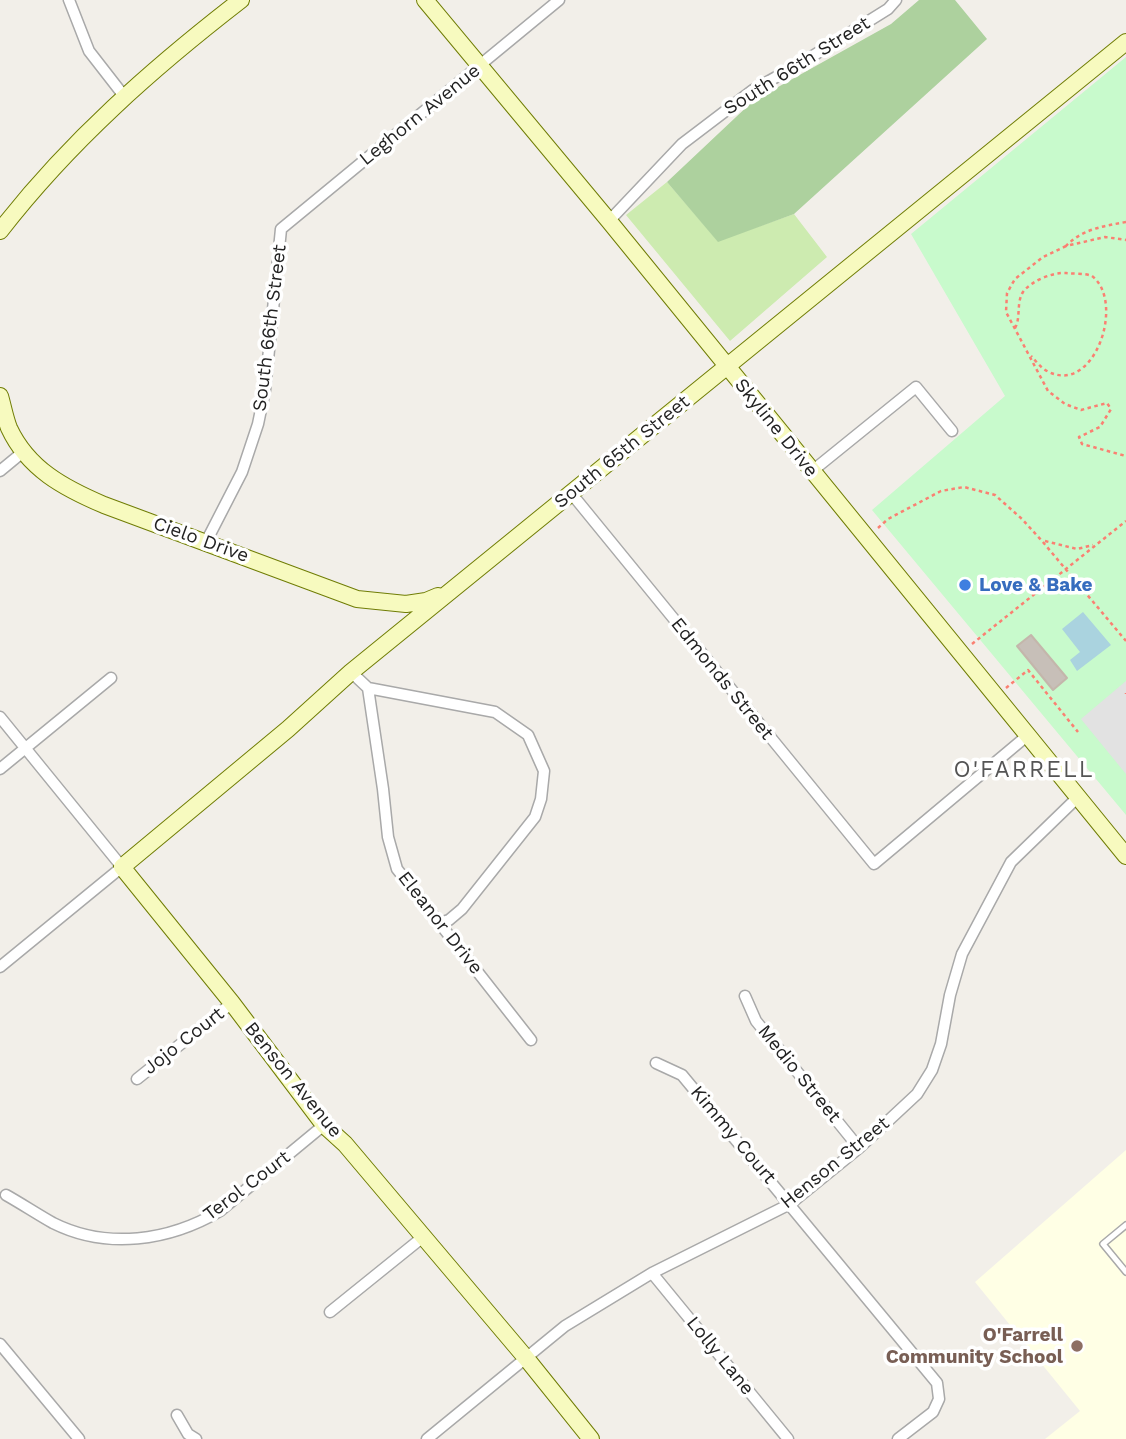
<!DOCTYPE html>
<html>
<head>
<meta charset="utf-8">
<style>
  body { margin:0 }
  canvas { display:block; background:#f2efe9 }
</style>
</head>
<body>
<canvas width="1126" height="1439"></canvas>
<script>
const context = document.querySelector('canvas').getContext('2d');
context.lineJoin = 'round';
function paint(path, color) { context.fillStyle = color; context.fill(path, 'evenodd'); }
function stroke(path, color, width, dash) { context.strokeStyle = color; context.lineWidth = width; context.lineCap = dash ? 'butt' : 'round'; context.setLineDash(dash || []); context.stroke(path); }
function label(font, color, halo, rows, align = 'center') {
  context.font = font + ' "Work Sans",sans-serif'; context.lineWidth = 7; context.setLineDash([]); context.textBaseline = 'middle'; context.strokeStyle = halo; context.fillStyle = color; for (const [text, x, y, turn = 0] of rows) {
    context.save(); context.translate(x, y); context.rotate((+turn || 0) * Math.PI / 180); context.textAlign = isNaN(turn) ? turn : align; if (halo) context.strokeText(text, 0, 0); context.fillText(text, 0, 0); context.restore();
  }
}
paint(new Path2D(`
  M1126,1150V1439H1045L1080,1411L975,1282Z`), '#ffffe5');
paint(new Path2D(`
  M667,182L718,241L794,214L827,257L730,341L626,215Z`), '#cdebb0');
paint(new Path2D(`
  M919,0H955L987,39L794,214L718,242L667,182L753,101L891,24Z`), '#add19e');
paint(new Path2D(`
  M1126,57V815L872,510L1005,396L911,234Z`), '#c8facc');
paint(new Path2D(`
  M1126,681V774L1081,719Z`), '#e2e2e2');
paint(new Path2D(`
  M1083,612L1111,645L1077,671L1070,660L1080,652L1062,629Z`), '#aad3df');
const building = new Path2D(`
  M1031,635L1067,678L1053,690L1017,646Z`);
paint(building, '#c7bfb8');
stroke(building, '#c4b6ab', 2);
const lane = new Path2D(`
  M1126,1225L1103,1244L1126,1272`);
const street = new Path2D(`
  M69,0L89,51L124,96
  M609,221L682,144L753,90L803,62L888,9L896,0
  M0,471L23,452
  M811,472L916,387L952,431
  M571,493L874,864L1028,735
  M206,542L242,472L258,424L265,390L281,229L559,0
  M351,672L368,688L383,789L388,837L397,869L531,1040
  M368,688L495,712L528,735L544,771L541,799L535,817L462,909L449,920L440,923
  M0,717L122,867L0,967
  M0,769L111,678
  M745,996L756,1021L859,1148
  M656,1063L682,1075L937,1383L939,1399L933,1412L898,1439
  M137,1079L232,1003
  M6,1195C22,1204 37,1214 53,1223C107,1250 169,1241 220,1211L324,1125
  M652,1273L788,1439
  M330,1312L423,1237
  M0,1344L79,1439
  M177,1415L188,1434L196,1439
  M427,1439L565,1326L652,1273L790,1204L859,1148L917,1094L932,1070L941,1044L950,995L962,954L1011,862L1078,797`);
const secondary = new Path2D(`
  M425,0L609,221L1126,856
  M0,231C69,142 153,68 241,0
  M0,396C3,406 5,418 9,428C28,469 64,488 104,505L357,599L406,604L426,601L438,596
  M591,1439L526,1358L345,1144L324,1125L232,1003L122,867L288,729L351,672L1126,42`);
stroke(lane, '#a9a9a9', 8);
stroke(street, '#a9a9a9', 13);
stroke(secondary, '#707d05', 18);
stroke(new Path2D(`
  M1126,222C1104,226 1082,229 1066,246L1105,237L1126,240
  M1066,246L1043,257L1015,279L1007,293L1006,312L1048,391L1065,404L1081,410L1107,403L1111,409L1100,427L1079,437L1082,444L1126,456
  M1015,328C1021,318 1016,303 1023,292C1031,281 1053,272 1066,273C1074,274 1085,273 1092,276C1126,302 1094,397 1047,371C1041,368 1036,361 1031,356
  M878,528L888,519L941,491L964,487L995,495L1022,519L1042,541L1126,641
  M1045,541L1077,549L1093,545
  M972,644L1126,521
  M1006,688L1028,670L1078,732
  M1126,694V693`), '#fa8072', 2.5, [3.5, 3.5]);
stroke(lane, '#fff', 5);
stroke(street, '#fff', 10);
stroke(secondary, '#f7fabf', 16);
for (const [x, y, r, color] of [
  [965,585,7,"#3f7fe0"],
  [1077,1346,7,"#8d6e63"]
]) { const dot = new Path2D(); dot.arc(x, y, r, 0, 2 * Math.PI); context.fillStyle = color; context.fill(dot); stroke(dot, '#fff', 2.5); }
label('19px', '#222', '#fff', [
  ["South 66th Street",797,66,-32],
  ["Leghorn Avenue",420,115,-39],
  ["South 66th Street",270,328,-83],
  ["Skyline Drive",776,428,51],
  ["South 65th Street",622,452,-39],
  ["Cielo Drive",201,540,20],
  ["Edmonds Street",722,679,51],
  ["Eleanor Drive",440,923,52],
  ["Jojo Court",184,1041,-38],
  ["Medio Street",799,1074,51],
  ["Benson Avenue",293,1080,51],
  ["Kimmy Court",733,1135,50],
  ["Henson Street",835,1163,-39],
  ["Terol Court",247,1186,-37],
  ["Lolly Lane",720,1356,51]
]);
label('bold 19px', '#366cbe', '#fff', [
  ["Love & Bake",979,585]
], 'left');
label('bold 19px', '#785e54', '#fff', [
  ["O'Farrell",1063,1335],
  ["Community School",1063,1357]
], 'right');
context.letterSpacing = '2px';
label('23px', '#555', '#fff', [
  ["O'FARRELL",1024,770]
]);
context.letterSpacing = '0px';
</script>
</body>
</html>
